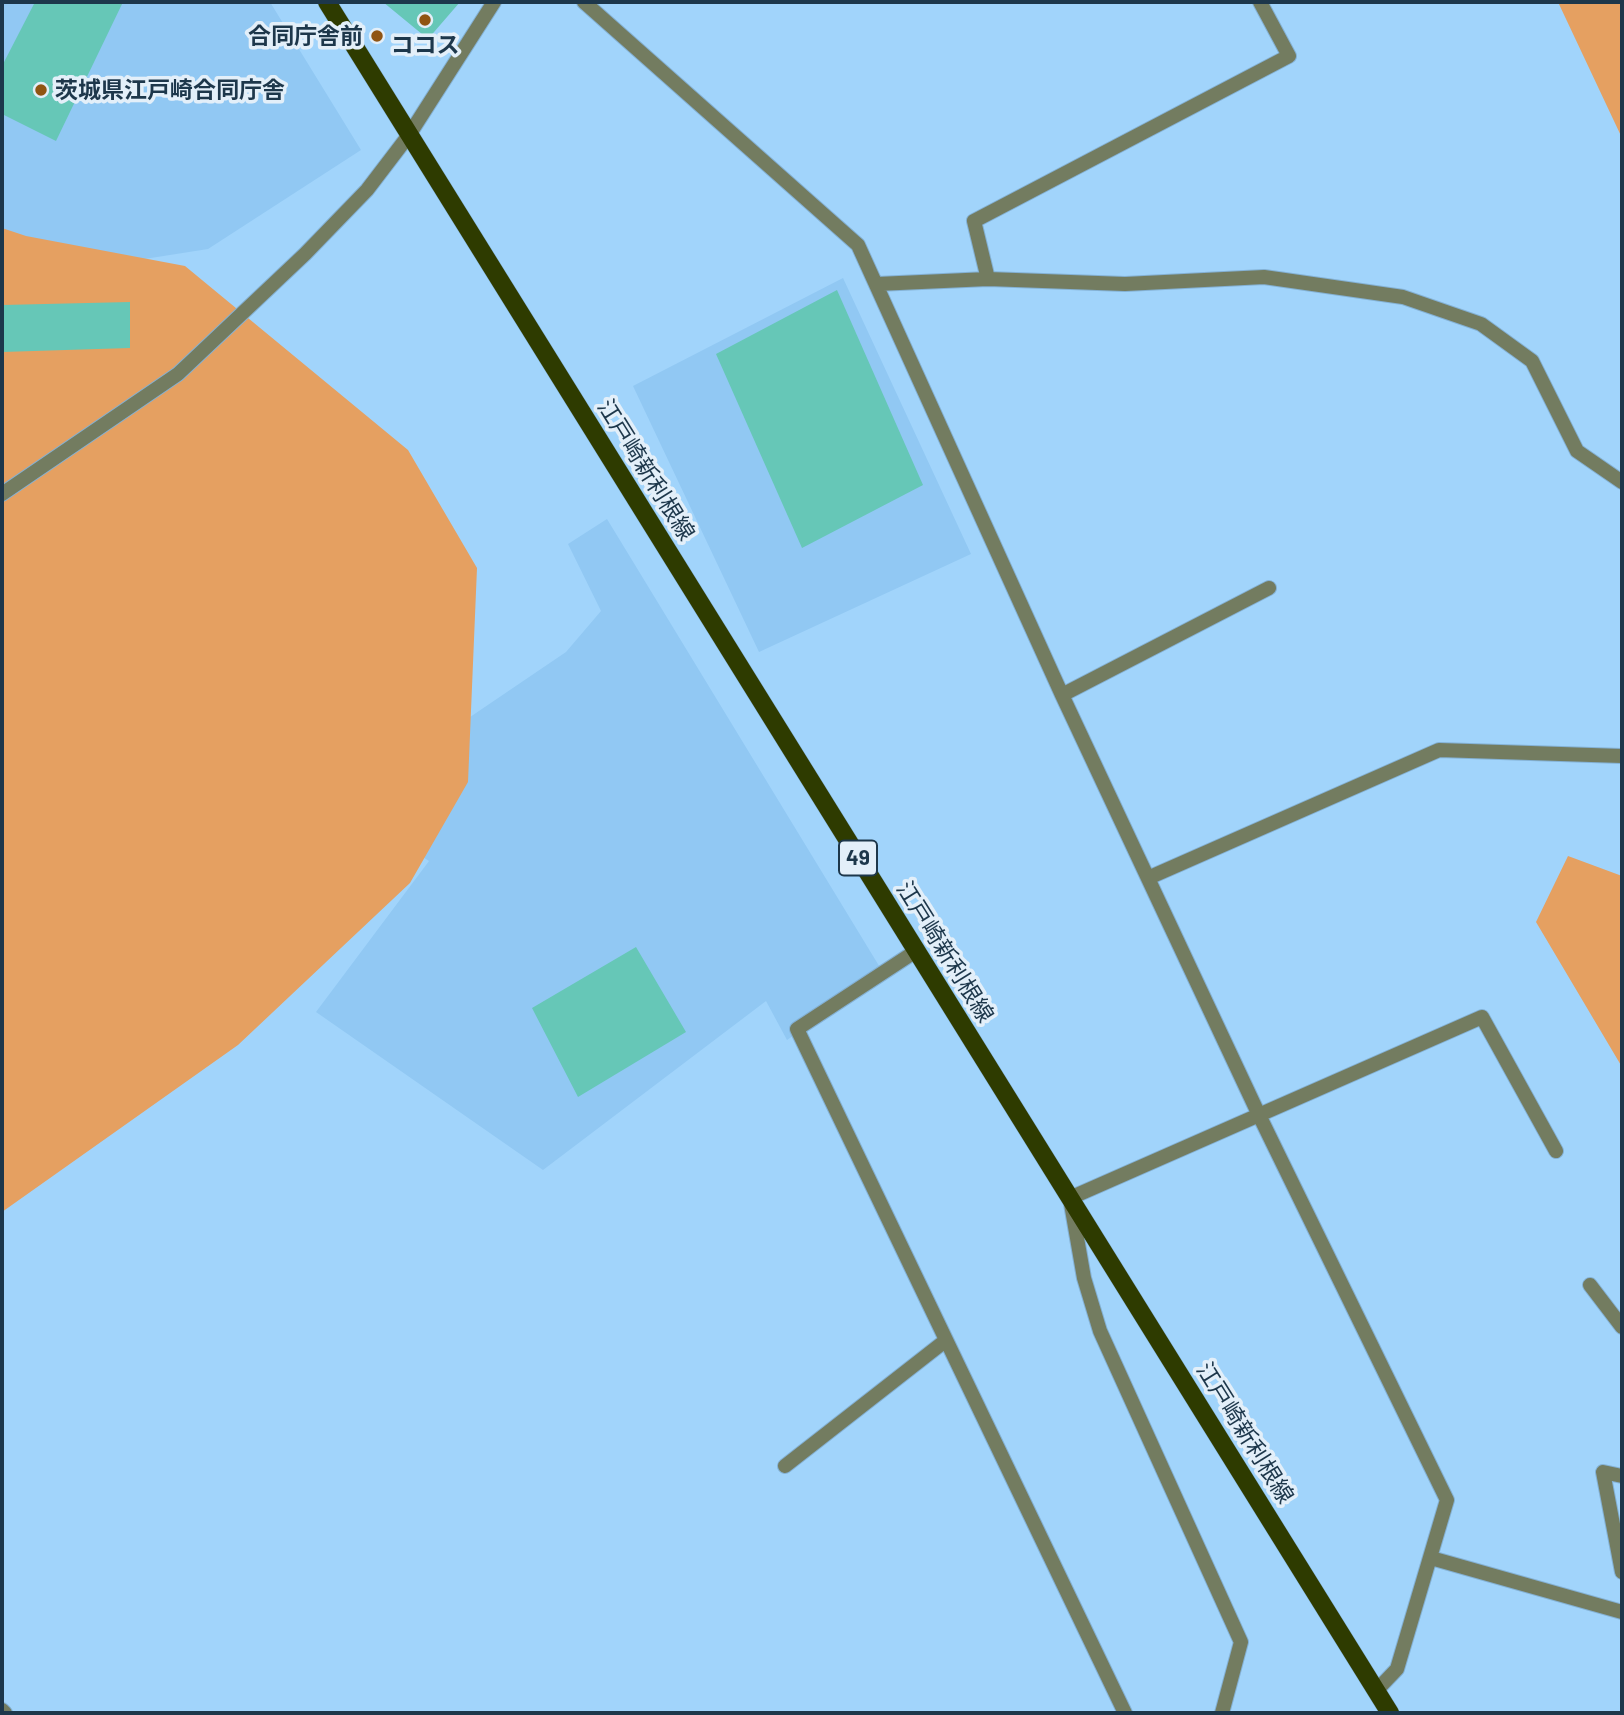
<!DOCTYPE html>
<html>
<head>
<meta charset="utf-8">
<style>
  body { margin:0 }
  #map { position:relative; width:1624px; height:1715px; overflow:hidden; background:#a1d4fb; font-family:Barlow,sans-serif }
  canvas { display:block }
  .frame { position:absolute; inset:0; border:4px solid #1d374b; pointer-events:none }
</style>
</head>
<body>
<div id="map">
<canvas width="1624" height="1715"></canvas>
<div class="frame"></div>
</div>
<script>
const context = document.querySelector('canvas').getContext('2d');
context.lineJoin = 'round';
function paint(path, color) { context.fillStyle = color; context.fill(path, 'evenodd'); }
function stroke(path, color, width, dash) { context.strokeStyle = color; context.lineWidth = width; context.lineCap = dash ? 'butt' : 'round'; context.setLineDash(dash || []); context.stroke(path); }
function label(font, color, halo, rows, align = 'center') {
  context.font = font + ' Barlow,"Noto Sans JP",sans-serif'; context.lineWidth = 7; context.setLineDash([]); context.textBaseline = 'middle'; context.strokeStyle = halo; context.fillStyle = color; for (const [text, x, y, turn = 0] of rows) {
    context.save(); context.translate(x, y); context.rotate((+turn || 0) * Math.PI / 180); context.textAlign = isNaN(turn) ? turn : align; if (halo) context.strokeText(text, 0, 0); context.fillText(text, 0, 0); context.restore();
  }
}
paint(new Path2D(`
  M2,2H270L361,150L208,249L119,263L2,255Z
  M843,278L971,554L759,652L633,386Z
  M607,519L884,974L787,1040L766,1001L543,1170L316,1012L429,861L361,818L386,774L566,652L601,611L568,544Z`), '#91c8f3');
paint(new Path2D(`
  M1558,2H1622V138Z
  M2,228L26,236L185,266L408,450L477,568L468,782L410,883L238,1045L2,1212Z
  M1568,856L1622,876V1067L1536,922Z`), '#e5a061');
paint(new Path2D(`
  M35,2H123L56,141L2,114V66Z
  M383,2H460L428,39Z
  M837,290L923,485L802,548L716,354Z
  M130,302V348L2,352V305Z
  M636,947L686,1032L578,1097L532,1008Z`), '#66c7b7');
const minor = new Path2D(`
  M584,2L858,245L1062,695L1259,1115L1447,1500L1397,1669L1376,1691
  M409,135L494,2
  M988,279L974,221L1289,56L1260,2
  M877,284L988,279L1125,284L1264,277L1403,297L1481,324L1532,361L1577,451L1622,482
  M1062,695L1269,588
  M1148,878L1439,750L1622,756
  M916,951L797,1029L1125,1713
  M1590,1285L1622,1327
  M785,1466L945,1341
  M1622,1476L1603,1472L1622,1572
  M1431,1558L1622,1612
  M2,1710L5,1713
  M1222,1713L1241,1642L1100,1331L1084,1278L1070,1198L1482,1017L1556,1151`);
const tertiary = new Path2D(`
  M2,494L178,374L305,254L367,190L409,135`);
const primary = new Path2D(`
  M327,2L1390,1713`);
stroke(minor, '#84b1d4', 16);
stroke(tertiary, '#84b1d4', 16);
stroke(primary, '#84b1d4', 19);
stroke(minor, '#737c60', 14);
stroke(tertiary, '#737c60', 14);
stroke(primary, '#2e3b00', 18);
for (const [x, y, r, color] of [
  [425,20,7,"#905513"],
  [377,36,7,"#905513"],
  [41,90,7,"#905513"]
]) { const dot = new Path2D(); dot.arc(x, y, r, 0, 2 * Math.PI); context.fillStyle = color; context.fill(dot); stroke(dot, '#e3eff9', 2.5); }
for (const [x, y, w] of [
  [858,858,38]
]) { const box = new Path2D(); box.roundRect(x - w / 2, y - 17.5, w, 35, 5); context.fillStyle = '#e3eff9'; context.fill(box); stroke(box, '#1d374b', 2); }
label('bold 21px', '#1d374b', null, [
  ["49",858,858]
]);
label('bold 23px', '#1d374b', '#e3eff9', [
  ["合同庁舎前",363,36],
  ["ココス",425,45,"center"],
  ["茨城県江戸崎合同庁舎",55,90,"left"]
], 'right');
label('23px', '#1d374b', '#e3eff9', [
  ["江戸崎新利根線",646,470,58],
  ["江戸崎新利根線",945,952,58],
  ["江戸崎新利根線",1245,1433,58]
]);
</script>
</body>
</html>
